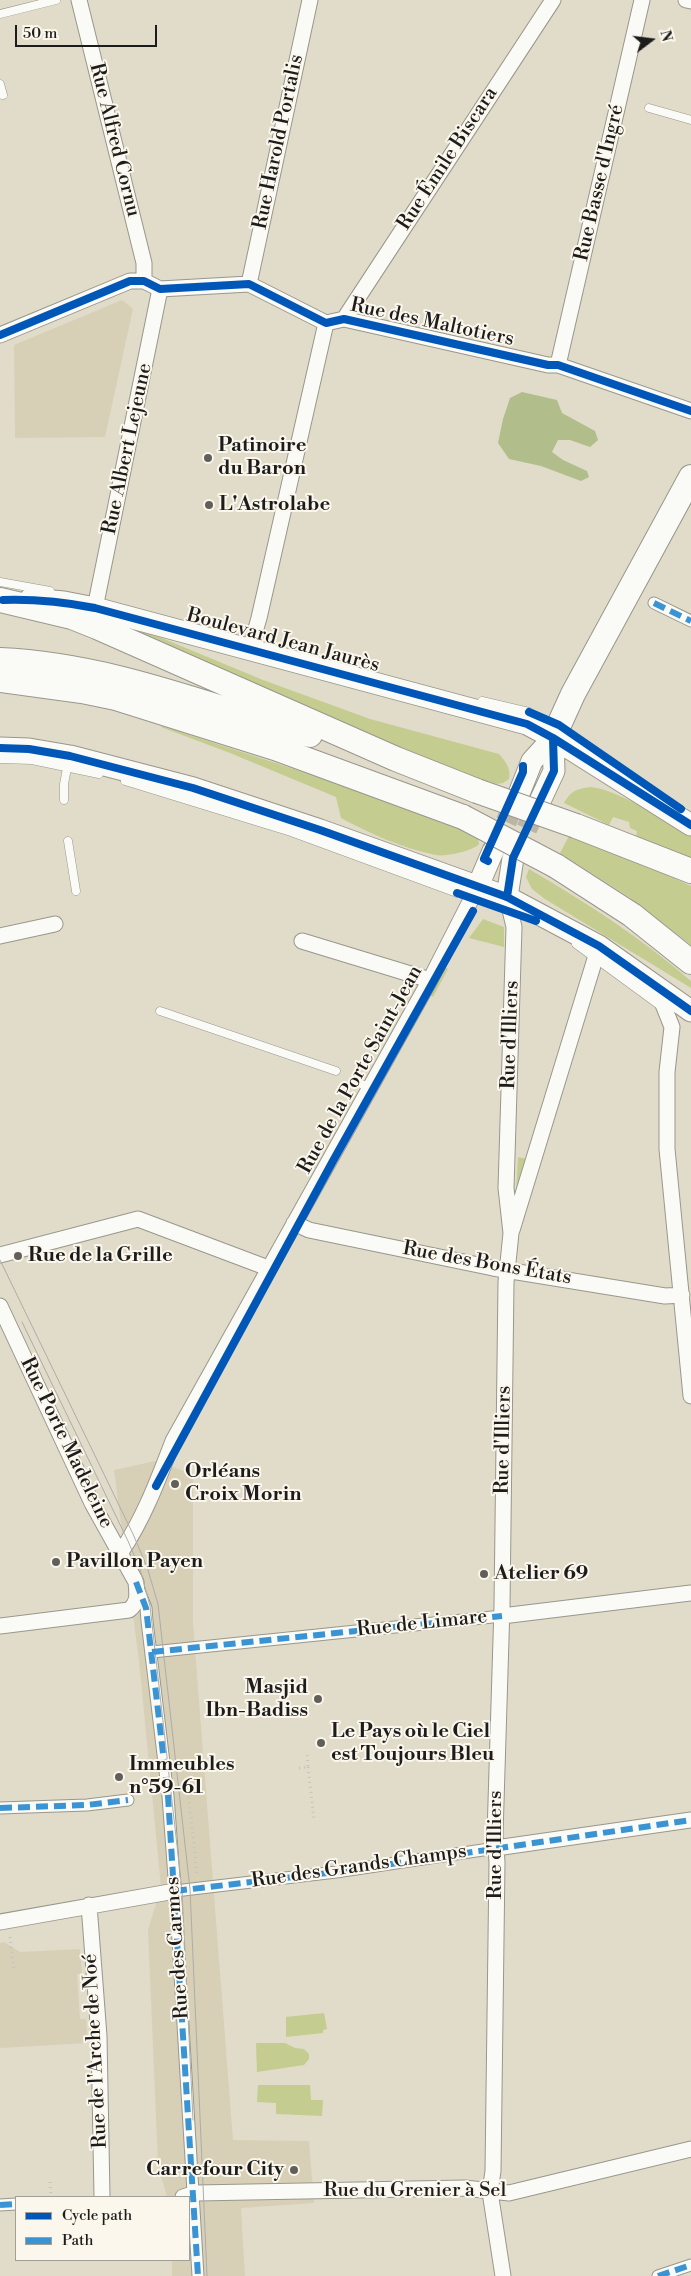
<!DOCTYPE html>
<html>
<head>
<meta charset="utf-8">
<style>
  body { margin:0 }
  #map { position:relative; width:691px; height:2276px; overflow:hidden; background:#e0dcc9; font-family:"Libre Bodoni",serif }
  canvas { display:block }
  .legend { position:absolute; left:15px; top:2196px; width:175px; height:65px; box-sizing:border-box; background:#fbf7ec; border:1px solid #a29f99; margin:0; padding:6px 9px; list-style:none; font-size:15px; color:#1c1c1c }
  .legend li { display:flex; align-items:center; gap:10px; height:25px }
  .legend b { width:25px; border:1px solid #a29f99 }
  .north { position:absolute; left:626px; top:15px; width:50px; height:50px; -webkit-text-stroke:4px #fbf7ec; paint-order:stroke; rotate:75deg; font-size:14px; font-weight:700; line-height:20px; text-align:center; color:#1c1c1c }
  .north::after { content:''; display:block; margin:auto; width:18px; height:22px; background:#1c1c1c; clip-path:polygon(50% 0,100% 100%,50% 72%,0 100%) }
  .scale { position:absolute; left:15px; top:25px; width:142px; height:22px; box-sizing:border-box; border:2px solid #1c1c1c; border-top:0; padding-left:6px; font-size:15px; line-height:18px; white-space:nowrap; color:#1c1c1c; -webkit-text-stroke:4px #fbf7ec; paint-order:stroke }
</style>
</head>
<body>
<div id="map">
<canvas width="691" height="2276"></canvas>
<ul class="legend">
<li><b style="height:6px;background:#0057b8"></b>Cycle path</li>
<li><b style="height:6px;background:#3a94d4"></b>Path</li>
</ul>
<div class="north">N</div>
<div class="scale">50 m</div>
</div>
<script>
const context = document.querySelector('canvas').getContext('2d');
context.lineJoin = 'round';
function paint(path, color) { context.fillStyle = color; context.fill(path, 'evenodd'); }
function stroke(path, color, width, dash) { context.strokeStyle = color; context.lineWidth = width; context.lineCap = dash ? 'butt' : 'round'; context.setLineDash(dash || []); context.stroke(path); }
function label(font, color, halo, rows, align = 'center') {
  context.font = font + ' "Libre Bodoni",serif'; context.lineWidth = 4; context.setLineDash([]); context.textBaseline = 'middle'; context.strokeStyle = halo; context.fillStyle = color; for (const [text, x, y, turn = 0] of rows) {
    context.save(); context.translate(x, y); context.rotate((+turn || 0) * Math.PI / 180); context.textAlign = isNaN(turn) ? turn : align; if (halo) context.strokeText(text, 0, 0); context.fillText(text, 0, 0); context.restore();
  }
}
paint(new Path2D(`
  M122,300L133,309L105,437L15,438L14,345Z
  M155,1461L193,1474V1623L233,2140L309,2141L314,2203L241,2208L245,2276H172V2260H189V2197H167L158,2165L148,1930L161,1887L139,1661L114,1470Z
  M4,1942L20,1952L80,1949L82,1974H77L80,2019H86L88,2043L0,2048V1943Z`), '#d7d0b7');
paint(new Path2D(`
  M145,631L263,680L370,719L499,754C506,762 511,768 509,779L503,783L497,784C374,748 259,690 142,637L141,633Z
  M162,726L395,802L471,834L478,839L479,844C474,851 443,857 436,855C404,849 369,833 341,818L336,797L230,753L161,727Z
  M590,787C618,789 665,821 691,835V859L636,836L637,831L630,828L629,822L613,817L609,825L564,803C571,791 576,789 590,787Z
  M569,836L652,868L691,886V945L629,897L560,853Z
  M529,869C587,903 640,937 691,981V988L545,899L532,889L526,877Z
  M483,919L504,927V947L469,938Z
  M445,967L448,969L433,997L429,994Z
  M518,1157L527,1159L516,1194Z
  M324,2013L327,2029L323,2030V2033L286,2037V2017Z
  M256,2043H285L295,2048L304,2049L309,2054V2059L304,2065L257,2072Z
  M258,2085H310L311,2100H323L322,2116L276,2114V2103L257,2102Z`), '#c4cc90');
paint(new Path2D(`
  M522,392L557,400L562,413L595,431L598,440L590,447L570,440H558L552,452L563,460L587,471L589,477L581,481L541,466L509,459L498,443L503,419L510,398Z`), '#b1be8b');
stroke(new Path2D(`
  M493,851L520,791
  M513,858L540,801`), '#b9b6a6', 21, [21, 11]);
const service = new Path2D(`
  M0,14L56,0
  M0,84L3,95
  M649,108L691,120
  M0,582L50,591
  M482,701L529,712
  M0,759L32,760L99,774
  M125,781L291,832L457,893
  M64,800V784L68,763
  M68,841L76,891
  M576,944L662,1007
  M160,1011L336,1071
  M357,1082L370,1088`);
const pedestrian = new Path2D(`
  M654,603L691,621
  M138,1588L146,1608L147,1621L168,1796L175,1891L198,2276
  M152,1652L502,1616
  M0,1808L87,1805L128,1800
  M175,1891L336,1872L496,1848
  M0,2205L16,2204
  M658,2276L691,2265`);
const minor = new Path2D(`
  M79,0L144,263V281
  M686,0L691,1
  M249,284L310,0
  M344,319L553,0
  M0,335L130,281H144L160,289L249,284L326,323L344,319L548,365H558L691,411
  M558,365L642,0
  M95,608L160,289
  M250,649L259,618L326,323
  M0,936L55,924
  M302,941L430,980
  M656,987L672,1027L667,1072V1149L691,1396
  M294,1223L309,1230L493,1268L665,1296L682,1295
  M512,1230L599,946
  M0,1255L138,1219L268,1268
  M0,1306L92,1503L136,1582C137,1594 139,1602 129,1610L0,1626
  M121,1552C144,1518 158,1480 173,1441L430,980L478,886
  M502,1616L691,1593
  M496,1848L691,1820
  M89,1905L99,2036L102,2197
  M0,1922L175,1891
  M183,2197L196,2193L465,2188L509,2193L691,2149
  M503,2276L490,2192L493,2171L497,1862L495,1835L502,1606L506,1282L511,1233L506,1188L514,927L507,897`);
const secondary = new Path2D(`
  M30,599L64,602L95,608L527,724L553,738L691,825
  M0,748L29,749L70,756L193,788L320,830L507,897L599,946L691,1011
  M520,791L532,761L553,738
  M540,801L554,771L553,738
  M478,886L493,851
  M507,897L513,858`);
const primary = new Path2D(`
  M0,600L72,617L97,627L396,759L477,791
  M0,660C110,665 205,705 310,735
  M0,680L82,691L116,698L275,748L463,817
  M553,738L573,694L691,477
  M576,826L691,871
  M556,866L632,915L691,962`);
stroke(service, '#99978c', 9);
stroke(pedestrian, '#99978c', 13);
stroke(minor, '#99978c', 17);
stroke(secondary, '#99978c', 23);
stroke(primary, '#99978c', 26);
stroke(new Path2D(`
  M308,1767L314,1820
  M299,1768L308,1767L307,1754
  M191,1780L187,1782L197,1873
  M10,1937L14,1968
  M50,2182L51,2197`), '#c4c3bf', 3, [1, 4]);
stroke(service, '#fafaf7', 8);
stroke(pedestrian, '#fafaf7', 11);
stroke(minor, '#fafaf7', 15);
stroke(secondary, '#fafaf7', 21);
stroke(primary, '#fafaf7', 24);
stroke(new Path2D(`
  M0,1260L133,1534L147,1567L158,1604L190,1889L207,2276
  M22,1322L128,1541L140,1569L150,1606L182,1890L193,2120`), '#adacaa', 1);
const primaryBridge = new Path2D(`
  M477,791L576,826
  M463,817L556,866`);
stroke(primaryBridge, '#99978c', 26, []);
stroke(primaryBridge, '#fafaf7', 24);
stroke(new Path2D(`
  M654,603L691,621
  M136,1582L146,1608L168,1796L198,2276
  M152,1652L502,1616
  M0,1808L87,1805L128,1800
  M175,1891L336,1872L691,1820
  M0,2205L16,2204
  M658,2276L691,2265`), '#3a94d4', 6, [12, 6]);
stroke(new Path2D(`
  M0,335L130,281H144L160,289L249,284L326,323L344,319L548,365H558L691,411
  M3,600C34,599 64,602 95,608L527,724L553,738L691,825
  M529,712L559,725L681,809
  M0,748L29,749L70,756L193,788L320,830L507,897L599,946L691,1011
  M488,861L484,859L523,772V766
  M457,893L536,921
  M507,897L513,858L554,771L553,738
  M156,1486L333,1161L473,911`), '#0057b8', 8);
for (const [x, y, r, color] of [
  [208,458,5,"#615f59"],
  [209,505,5,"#615f59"],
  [18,1256,5,"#615f59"],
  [175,1484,5,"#615f59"],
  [56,1562,5,"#615f59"],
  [484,1574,5,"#615f59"],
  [318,1699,5,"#615f59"],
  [321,1743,5,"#615f59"],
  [119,1777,5,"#615f59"],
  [294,2170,5,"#615f59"]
]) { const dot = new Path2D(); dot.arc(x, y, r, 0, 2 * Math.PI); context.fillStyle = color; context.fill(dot); stroke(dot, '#fbf7ec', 2); }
label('20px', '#1c1c1c', '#fbf7ec', [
  ["Rue Alfred Cornu",114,140,76],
  ["Rue Harold Portalis",279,142,-78],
  ["Rue Émile Biscara",448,159,-57],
  ["Rue Basse d'Ingré",600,183,-77],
  ["Rue des Maltotiers",432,323,12],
  ["Rue Albert Lejeune",128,449,-78],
  ["Boulevard Jean Jaurès",283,641,15],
  ["Rue d'Illiers",511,1035,-88],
  ["Rue de la Porte Saint-Jean",361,1070,-61],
  ["Rue des Bons États",487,1264,10],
  ["Rue d'Illiers",504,1440,-89],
  ["Rue Porte Madeleine",66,1443,64],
  ["Rue de Limare",422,1624,-6],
  ["Rue d'Illiers",496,1845,-90],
  ["Rue des Grands Champs",359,1867,-8],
  ["Rue des Carmes",178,1948,-94],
  ["Rue de l'Arche de Noé",96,2051,-93],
  ["Rue du Grenier à Sel",415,2191]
]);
label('bold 20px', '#1c1c1c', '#fbf7ec', [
  ["Patinoire",218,446],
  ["du Baron",218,469],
  ["L'Astrolabe",219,505],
  ["Rue de la Grille",28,1256],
  ["Orléans",185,1472],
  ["Croix Morin",185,1495],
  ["Pavillon Payen",66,1562],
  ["Atelier 69",494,1574],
  ["Masjid",308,1688,"right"],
  ["Ibn-Badiss",308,1711,"right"],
  ["Le Pays où le Ciel",331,1732],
  ["est Toujours Bleu",331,1755],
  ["Immeubles",129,1765],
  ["n°59-61",129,1788],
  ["Carrefour City",284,2170,"right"]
], 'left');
</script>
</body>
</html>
